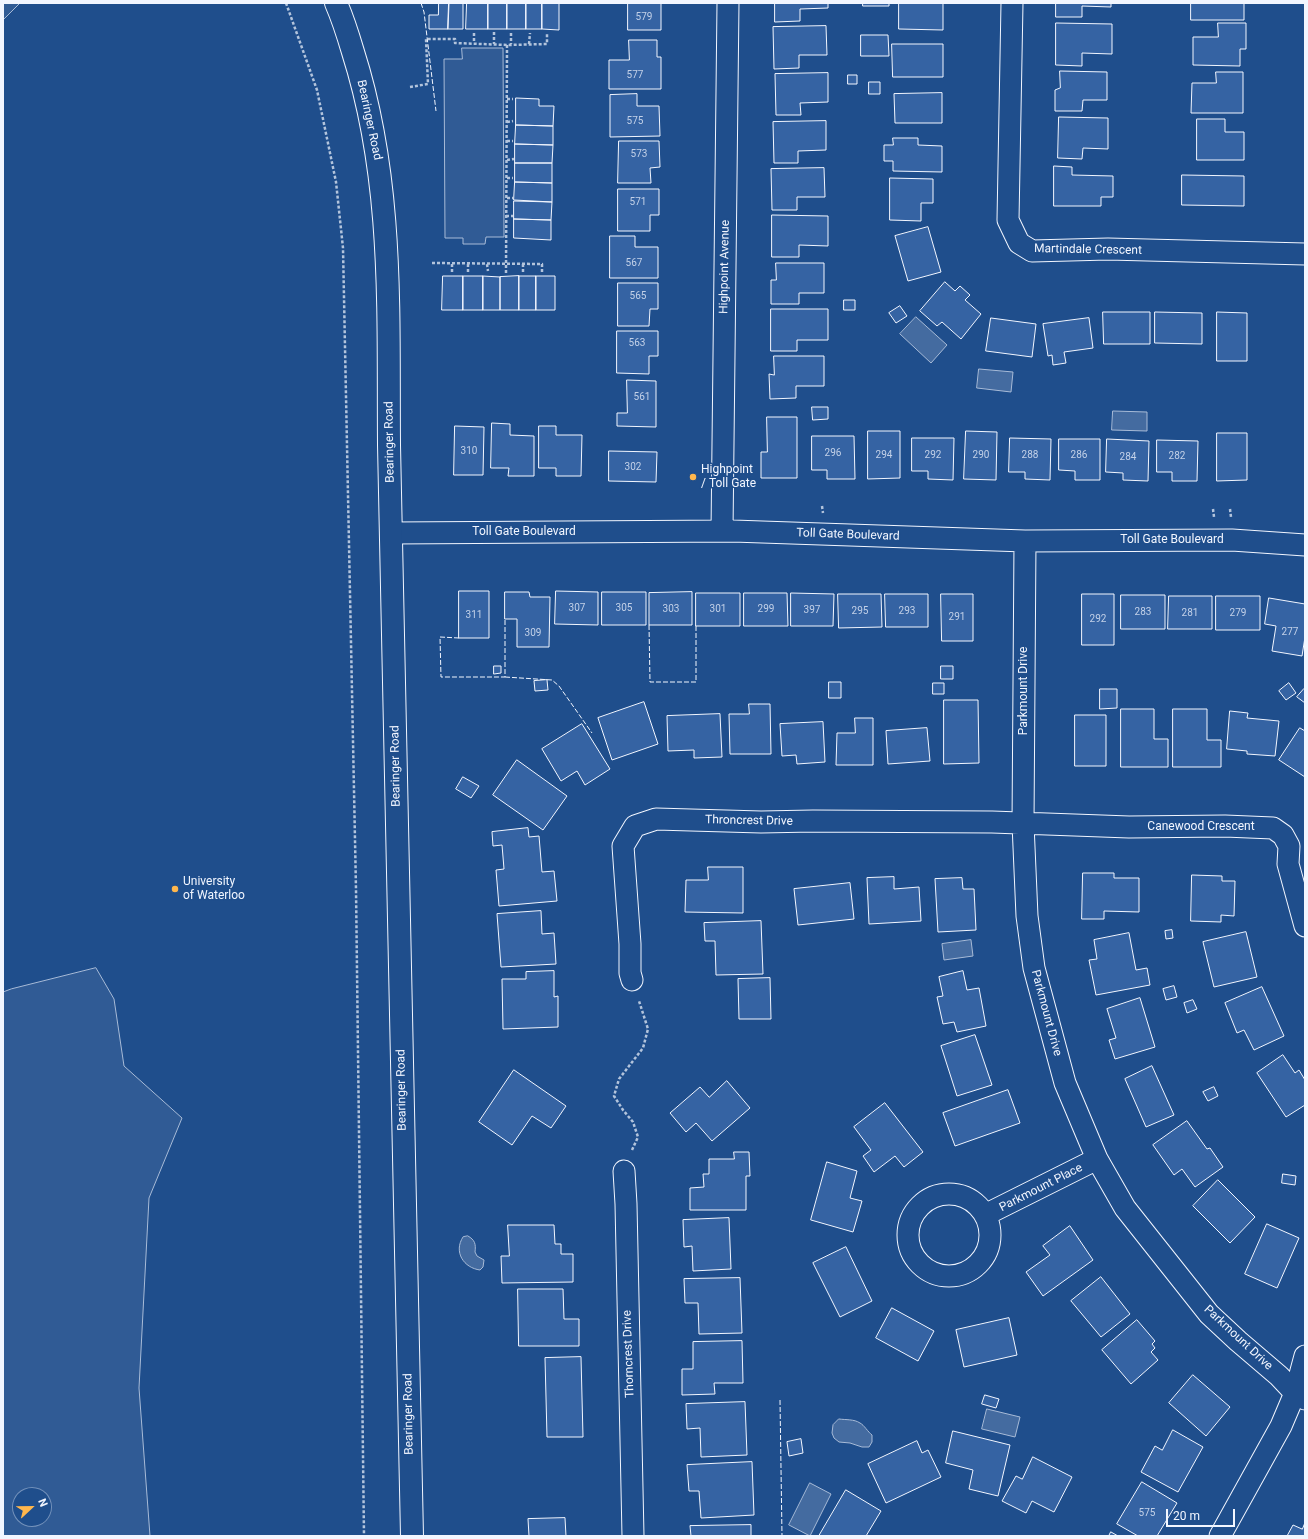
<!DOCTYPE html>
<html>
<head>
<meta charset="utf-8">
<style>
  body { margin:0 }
  #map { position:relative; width:1308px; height:1539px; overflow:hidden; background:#1f4e8c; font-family:Roboto,sans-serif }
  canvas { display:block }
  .frame { position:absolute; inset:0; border:4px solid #f2f6ff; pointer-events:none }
  .north { position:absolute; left:12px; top:1487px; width:40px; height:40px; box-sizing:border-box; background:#1f4e8c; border:1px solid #7391ba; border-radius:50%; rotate:68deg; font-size:11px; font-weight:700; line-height:16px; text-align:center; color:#f2f6ff }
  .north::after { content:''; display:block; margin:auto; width:14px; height:18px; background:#ffb74d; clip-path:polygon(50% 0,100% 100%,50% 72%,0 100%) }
  .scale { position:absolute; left:1166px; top:1509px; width:69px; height:18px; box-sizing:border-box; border:2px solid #f2f6ff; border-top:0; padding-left:5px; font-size:12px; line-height:14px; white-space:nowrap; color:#f2f6ff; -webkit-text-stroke:3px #1f4e8c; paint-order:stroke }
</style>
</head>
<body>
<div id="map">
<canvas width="1308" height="1539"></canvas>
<div class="frame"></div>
<div class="north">N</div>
<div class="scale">20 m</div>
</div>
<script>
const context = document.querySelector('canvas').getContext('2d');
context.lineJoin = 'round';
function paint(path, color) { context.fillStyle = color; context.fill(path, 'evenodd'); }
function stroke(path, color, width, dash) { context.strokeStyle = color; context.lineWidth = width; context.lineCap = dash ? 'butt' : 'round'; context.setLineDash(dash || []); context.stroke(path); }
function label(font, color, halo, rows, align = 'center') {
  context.font = font + ' Roboto,sans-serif'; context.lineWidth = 3; context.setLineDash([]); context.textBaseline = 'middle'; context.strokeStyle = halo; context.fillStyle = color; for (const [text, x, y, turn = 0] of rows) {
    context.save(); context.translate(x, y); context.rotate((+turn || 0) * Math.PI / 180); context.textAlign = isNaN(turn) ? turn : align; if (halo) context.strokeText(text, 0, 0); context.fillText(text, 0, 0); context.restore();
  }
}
const built = new Path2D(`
  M3,3H20L3,20Z
  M462,48H503L504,237H486L485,244H463V238H445L444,59H462Z
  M96,968L114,999L124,1066L182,1118L149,1198L139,1388L150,1536H3V992L11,989ZM20,1495H44V1519H20Z`);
paint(built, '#305b95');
stroke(built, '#a8bbd7', 1);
const water = new Path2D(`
  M916,317L947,345L931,363L900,334Z
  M979,369L1013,372L1011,392L977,388Z
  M1113,411L1147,412V431L1112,430Z
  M971,940L973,956L944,960L942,944Z
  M468,1236C475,1240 476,1244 475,1252L477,1256L484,1260L483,1267L480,1270C464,1268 453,1252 463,1237Z
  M987,1409L1020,1417L1015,1437L982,1429Z
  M839,1419C846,1420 854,1419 860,1423C864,1425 868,1432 872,1435V1442L869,1447H862L850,1443L839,1442L834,1438L832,1433L833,1425Z
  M810,1483L831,1494L810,1536L789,1525Z`);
paint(water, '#446ba0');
stroke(water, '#a8bbd7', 1);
const building = new Path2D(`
  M439,3H449L448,29H429V15H438Z
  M449,3H463V29H448Z
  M467,3H488V29H466Z
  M488,3H507V29H488Z
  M507,3H526V29H507Z
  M526,3H542V29H526Z
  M542,3H559V30L542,29Z
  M628,3H661V30H628Z
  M775,3H828V8L800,9V21L775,22Z
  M863,3H889V6H863Z
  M899,3H943V30L899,29Z
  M1056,3H1111V7L1082,6V17H1056Z
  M1191,3H1244V20H1191Z
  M1056,23L1112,24V54L1082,53V66L1056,65Z
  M1218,23H1246V49H1240V66L1193,65V37H1218Z
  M826,26L827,55H799V68L774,69L773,27Z
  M861,35H888L889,56H861Z
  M629,40H657V57H661V89H609V60H629Z
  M892,44H943V77H893Z
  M1060,71L1107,72V100H1083L1082,111H1055V90L1060,88Z
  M1216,72H1243V113H1191L1192,83H1216Z
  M828,73V102L800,103L801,115H776L775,74Z
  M848,75H857V84H848Z
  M869,82H880V94H869Z
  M942,93V123H895L894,94Z
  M637,94V106H659L660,136L610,137V95Z
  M516,98L539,99V106H554L553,126L516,125Z
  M1059,117L1108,118V149L1083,148L1082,159L1058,158Z
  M1197,119H1225V132H1244V160H1197Z
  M826,121V150L798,151V163H774L773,122Z
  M516,125L553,126V145L515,144Z
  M893,138H918V145L942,146V172L893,171V161H884V145H893Z
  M619,141H659L660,167L650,168L651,183H618Z
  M515,144L553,145L552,163H515Z
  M515,163H552V183L515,182Z
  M1054,166L1072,167V175L1113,176V197H1101V206H1054Z
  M824,168L825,197H797V210H772L771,169Z
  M1182,175L1244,176V206L1182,205Z
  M890,178L933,179V203H921V221L890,220Z
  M515,182L552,183V202L514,200Z
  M618,189H659V215H650V231H618Z
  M514,201L552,202L551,220L514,219Z
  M772,215L828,216V246L799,245V257H772Z
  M514,219L551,220V240L514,238Z
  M928,227L941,272L908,281L895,236Z
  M610,236H635V247H658V278H610Z
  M776,263H824V293H799V304H771V280H776Z
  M443,276H463V310H442Z
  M463,276H483V310H463Z
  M483,276L500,277V310H483Z
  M519,276V310H500V277Z
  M519,276H536V310H519Z
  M536,276H555V310H536Z
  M945,282L955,291L960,286L970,295L965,300L981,314L961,339L942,322L937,326L920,311Z
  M618,283H658V309H650L649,326H618Z
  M844,300H855V310H844Z
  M900,306L907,316L896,323L889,313Z
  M771,309H828V340H797V351H771Z
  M1103,312H1150V344H1104Z
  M1155,312L1202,313V344L1155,343Z
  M1217,312L1247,313V361H1217Z
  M991,318L1036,324L1032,357L986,351Z
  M1089,318L1093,348L1064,352L1066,363L1053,365L1052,355L1048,356L1043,324Z
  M617,331H658V356H649V374L617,373Z
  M774,356H824V386H796V398L770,399L769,374L774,375Z
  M627,380L656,381V427L617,426V413H627Z
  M812,407H828V419L813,420Z
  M767,417H797V478H761V452H767Z
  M492,423L510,424V435L534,436V476H508L509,468H491Z
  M455,426L484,427L483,475H454Z
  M539,426H556V435H582L581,476H556V468H539Z
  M868,431H900V478L868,479Z
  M966,431L997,432L996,480L964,479Z
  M1217,433H1247V480L1217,481Z
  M812,436H854L855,479H827V470H812Z
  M912,438H954L953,480L928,479V471H912Z
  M1010,438L1051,439L1050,480L1025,479V472H1009Z
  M1059,439H1100V480H1075V471L1059,470Z
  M1107,439L1149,441L1148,481L1123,480V473L1106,472Z
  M1157,440L1198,441L1197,481H1172V472H1157Z
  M609,451L657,452L656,482L609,481Z
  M459,591H489V638H459Z
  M556,591L598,592V625L555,624Z
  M505,592H529L530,597H550L549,647H517V619H505Z
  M602,592H646V625H602Z
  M692,592V625H649V593Z
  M696,593H740V626H696Z
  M744,593H787L788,626H744Z
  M791,593L834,594L833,626H791Z
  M838,594H881L882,627L839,628Z
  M885,594H928V627H886Z
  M941,594H973V641H942Z
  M1082,594H1114V645H1082Z
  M1121,595H1165V629H1121Z
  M1169,596H1212V629H1168Z
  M1216,596H1260V630H1216Z
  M1269,598L1305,604V637L1302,656L1272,651L1276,626L1265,624Z
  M494,666H501V673L494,674Z
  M941,666H953V679H941Z
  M547,680L548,690L535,691L534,681Z
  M829,682H841V698H829Z
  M933,683H944V694H933Z
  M1289,683L1296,693L1286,700L1279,691Z
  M1100,689H1117V708L1100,709Z
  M1304,689L1305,690V703L1297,697Z
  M944,700H978L979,763L944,764Z
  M644,702L658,744L612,760L598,718Z
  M749,704H770L771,754H730L729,714H749Z
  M1121,709H1154V739H1168V767H1121Z
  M1173,709H1207V740H1221V767H1173Z
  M1230,711L1248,713L1247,718L1279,721L1275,756L1247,754V751L1227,749Z
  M720,714L722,757L694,758V750L668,751L667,716Z
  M1075,715H1106V766H1075Z
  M855,718H873V765H836L837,733H855Z
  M823,722L825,762L797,764L796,755L782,756L780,724Z
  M582,724L610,769L585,785L577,771L561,781L542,749Z
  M927,728L930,761L888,764L886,731Z
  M1300,728L1305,731V777L1279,760Z
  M517,760L567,796L543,830L493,795Z
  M463,777L479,786L471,798L456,789Z
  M528,828L529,837L539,836L542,872L554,871L557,901L499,906L496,870L504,869L502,845L493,846L492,832Z
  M708,867H743V913L685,912L686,880H708Z
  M1083,873H1114V878H1139V912L1104,911V919H1082Z
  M1192,875L1222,876V881H1235L1234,916L1221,915V922L1191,921Z
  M894,877V889L919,887L921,921L869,924L867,878Z
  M962,878L963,889H974L976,930L938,932L935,879Z
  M850,883L854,919L798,925L794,889Z
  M541,911L542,934L554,933L556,964L501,967L497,914Z
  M761,921L763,974L716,975L715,941H705L704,923Z
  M1172,930L1173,938L1166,939L1165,931Z
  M1246,932L1257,977L1214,987L1203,942Z
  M1129,933L1136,970L1147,968L1150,985L1096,995L1089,960L1097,959L1094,940Z
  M554,971V997L558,996V1027L503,1029L502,979H526V972Z
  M963,971L967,990L979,988L986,1026L957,1032L954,1022L943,1024L937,997L943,996L939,977Z
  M770,978L771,1019H739L738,979Z
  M1174,986L1177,997L1166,1000L1163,989Z
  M1262,987L1284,1036L1254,1050L1244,1030L1237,1033L1225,1003Z
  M1140,998L1155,1047L1115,1059L1109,1040L1116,1038L1107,1009Z
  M1193,1000L1197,1009L1187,1013L1184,1003Z
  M975,1035L992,1085L957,1096L941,1046Z
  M1283,1055L1295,1073L1299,1070L1305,1080V1105L1286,1117L1257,1073Z
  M1152,1066L1174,1115L1146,1127L1125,1079Z
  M514,1070L566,1106L551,1128L532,1116L512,1145L479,1122Z
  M727,1081L750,1108L712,1141L696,1123L686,1132L670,1113L700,1087L709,1097Z
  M1214,1087L1218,1096L1208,1101L1203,1092Z
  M1008,1090L1020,1123L955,1146L943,1113Z
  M885,1103L923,1152L904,1167L895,1156L874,1172L863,1156L871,1150L854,1127Z
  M1187,1121L1207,1149L1210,1148L1223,1167L1195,1187L1182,1169L1174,1175L1153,1145Z
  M734,1152H749L750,1176H746V1210H690V1188L704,1187L703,1174H709V1159H734Z
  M827,1162L857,1171L850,1198L862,1201L853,1232L811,1220Z
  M1283,1174L1296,1176L1295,1185L1282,1183Z
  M1218,1180L1255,1217L1230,1243L1193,1206Z
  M729,1218L731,1269L693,1271L692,1246L684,1247L683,1220Z
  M1267,1224L1299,1238L1277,1288L1245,1274Z
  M508,1225H554L555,1244H561V1254H573V1282L502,1283L501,1256H509Z
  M1070,1226L1093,1260L1043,1296L1026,1272L1050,1255L1043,1246Z
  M846,1247L872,1301L840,1317L813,1263Z
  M1101,1277L1130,1314L1101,1337L1071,1301Z
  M740,1278L742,1333L699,1334L698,1303H685L684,1279Z
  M518,1289H563L564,1319H579V1346H519Z
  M892,1308L934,1331L918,1361L876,1338Z
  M1009,1318L1017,1355L964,1367L956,1330Z
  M1137,1320L1155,1341L1152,1344L1155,1348L1151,1352L1158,1360L1131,1384L1102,1350Z
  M742,1341L743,1383H714L715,1394L682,1395V1369H693V1342Z
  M581,1357L583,1437H547L545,1358Z
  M1193,1375L1230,1407L1206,1436L1169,1403Z
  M985,1395L999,1399L996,1408L982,1404Z
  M745,1402L747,1455L701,1457L700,1428L687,1429L686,1404Z
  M1173,1430L1203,1447L1178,1492L1141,1472L1155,1446L1162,1450Z
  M953,1431L1010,1445L998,1496L969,1489L973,1470L946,1463Z
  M801,1439L803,1453L789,1456L787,1442Z
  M917,1441L922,1453L928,1450L941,1477L886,1503L868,1464Z
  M1033,1457L1072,1477L1054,1512L1032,1501L1026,1513L1002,1501L1016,1476L1022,1479Z
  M752,1462L754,1515L701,1518L699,1491H689L687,1465Z
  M1142,1482L1177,1503L1157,1536H1138L1117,1524Z
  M846,1490L881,1511L866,1536H819Z
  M565,1518L566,1536H529L528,1519Z
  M1305,1523V1536H1287L1293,1525L1302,1529Z
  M751,1525V1536H691L690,1526Z
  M1111,1532L1118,1536H1109Z`);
paint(building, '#3563a3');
stroke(building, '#f2f6ff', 1);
const street = new Path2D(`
  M1012,3L1008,220L1019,243L1032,251L1108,249L1305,254
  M722,531L728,3
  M391,533L733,531L1025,541L1232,540L1305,545
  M1025,541L1023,824L1027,916L1034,968L1065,1083L1097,1159L1125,1208L1209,1314L1238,1341L1279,1376L1295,1393L1305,1399
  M632,980L630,973V944L623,846L635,826L656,819L761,822L813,821L992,822L1129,827L1225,826L1273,828L1283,835L1289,846L1288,864L1305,926
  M624,1171L626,1204L633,1536
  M908 1235a41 41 0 1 1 82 0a41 41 0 1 1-82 0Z
  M985,1215L1097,1159
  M1220,1536L1281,1426L1295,1393L1305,1356`);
const secondary = new Path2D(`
  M336,3C343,19 348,35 353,52C394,181 388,311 389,445L412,1536`);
stroke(street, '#f2f6ff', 23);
stroke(secondary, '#f2f6ff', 24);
stroke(new Path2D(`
  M286,3L317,90L336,182L343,248L356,889L364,1536
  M494,32V44
  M474,33V43
  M511,33V44
  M529,44L530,33
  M410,87L428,84L426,39H455V43L507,45L547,44V33
  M507,99H513
  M507,122L513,121
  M507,141H513
  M507,160L514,159
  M507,178H513
  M507,198H513
  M506,216H513
  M432,263L542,264V272
  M452,264V272
  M487,264L488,271
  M523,264V272
  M468,272V264
  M506,273L507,45
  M822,506L823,513
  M1213,509L1214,517
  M1230,509L1231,517
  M632,1150L638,1137L633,1122L623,1110L614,1096L619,1079L643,1048L648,1029L639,1001`), '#b3c4dc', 2.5, [3, 2]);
stroke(street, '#1f4e8c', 21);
stroke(secondary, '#1f4e8c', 22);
stroke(new Path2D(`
  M421,3L424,12L436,111
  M649,625L650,682H696V626
  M459,638L440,637L441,677H505V619
  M505,677L552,680L559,686L592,733
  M780,1400L782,1536`), '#f2f6ff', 1, [5, 2]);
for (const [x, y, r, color] of [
  [693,477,4,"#ffb74d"],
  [175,889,4,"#ffb74d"]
]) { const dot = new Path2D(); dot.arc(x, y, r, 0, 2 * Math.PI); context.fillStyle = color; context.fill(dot); stroke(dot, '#1f4e8c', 1.5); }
label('10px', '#c3d1e8', null, [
  ["579",644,17],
  ["577",635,75],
  ["575",635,121],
  ["573",639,154],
  ["571",638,202],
  ["567",634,263],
  ["565",638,296],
  ["563",637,343],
  ["561",642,397],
  ["310",469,451],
  ["296",833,453],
  ["294",884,455],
  ["292",933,455],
  ["290",981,455],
  ["288",1030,455],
  ["286",1079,455],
  ["282",1177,456],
  ["284",1128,457],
  ["302",633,467],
  ["307",577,608],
  ["305",624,608],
  ["303",671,609],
  ["301",718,609],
  ["299",766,609],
  ["397",812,610],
  ["295",860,611],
  ["293",907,611],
  ["283",1143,612],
  ["281",1190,613],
  ["279",1238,613],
  ["311",474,615],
  ["291",957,617],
  ["292",1098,619],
  ["277",1290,632],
  ["309",533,633],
  ["575",1147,1513]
]);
label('12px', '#f2f6ff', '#1f4e8c', [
  ["Bearinger Road",369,120,78],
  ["Martindale Crescent",1088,250,1],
  ["Highpoint Avenue",725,267,-89],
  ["Bearinger Road",390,442,-91],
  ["Toll Gate Boulevard",524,532],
  ["Toll Gate Boulevard",848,535,2],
  ["Toll Gate Boulevard",1172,540],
  ["Parkmount Drive",1024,691,-90],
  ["Bearinger Road",396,766,-91],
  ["Throncrest Drive",749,821,1],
  ["Canewood Crescent",1201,827],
  ["Parkmount Drive",1046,1013,75],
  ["Bearinger Road",402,1090,-91],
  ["Parkmount Place",1041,1188,-27],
  ["Parkmount Drive",1238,1338,43],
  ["Thorncrest Drive",629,1354,-92],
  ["Bearinger Road",409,1414,-91]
]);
label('12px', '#f2f6ff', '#1f4e8c', [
  ["Highpoint",701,470],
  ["/ Toll Gate",701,484],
  ["University",183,882],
  ["of Waterloo",183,896]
], 'left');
</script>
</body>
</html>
